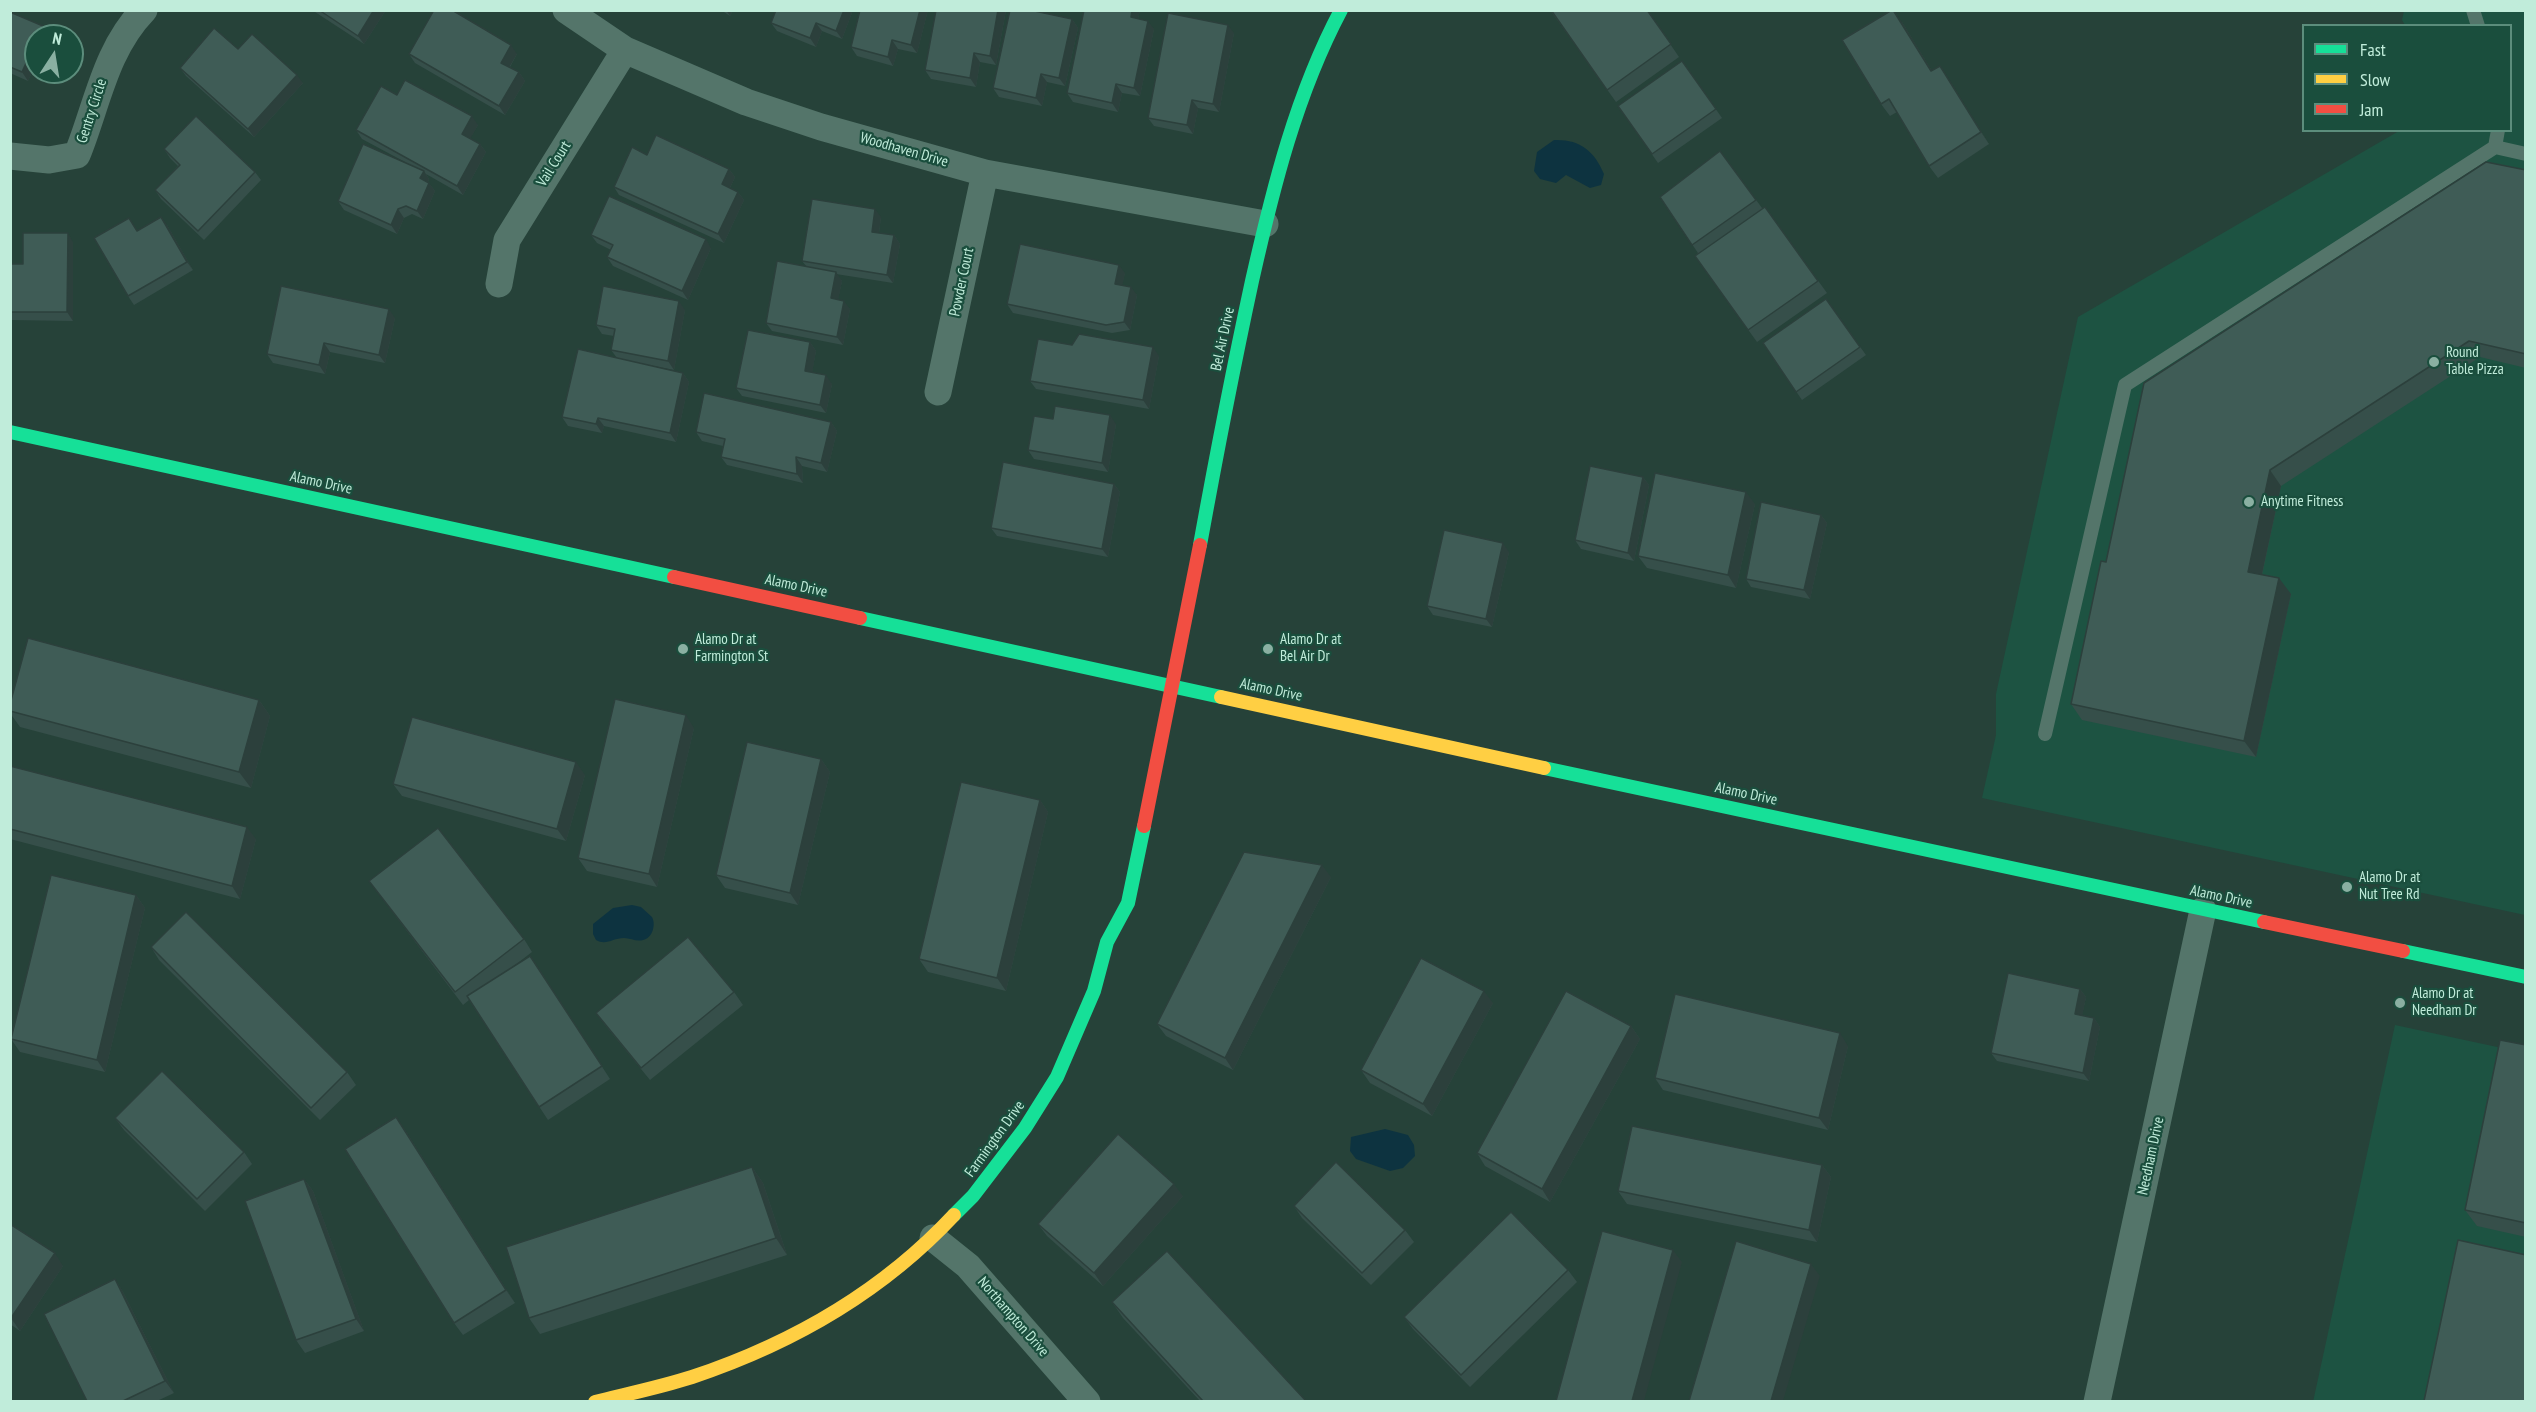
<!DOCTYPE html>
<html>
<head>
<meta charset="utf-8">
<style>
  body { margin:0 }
  #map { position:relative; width:2536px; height:1412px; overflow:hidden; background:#264239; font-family:"PT Sans Narrow",sans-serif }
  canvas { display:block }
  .frame { position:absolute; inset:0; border:12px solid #c0ecda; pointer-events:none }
  .legend { position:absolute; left:2302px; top:24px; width:210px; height:108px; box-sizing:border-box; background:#1a4e3d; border:2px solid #5c8d7c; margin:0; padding:8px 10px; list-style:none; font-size:18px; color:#c0ecda }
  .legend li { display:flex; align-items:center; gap:12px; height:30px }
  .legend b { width:30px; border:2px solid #5c8d7c }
  .north { position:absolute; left:24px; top:24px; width:60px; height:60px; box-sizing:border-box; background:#1a4e3d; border:2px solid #5c8d7c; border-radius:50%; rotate:12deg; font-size:16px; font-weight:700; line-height:24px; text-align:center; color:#c0ecda }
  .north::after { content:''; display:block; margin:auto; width:21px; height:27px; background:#8ab0a2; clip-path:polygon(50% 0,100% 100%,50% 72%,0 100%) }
</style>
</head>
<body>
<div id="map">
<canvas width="2536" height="1412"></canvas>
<div class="frame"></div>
<ul class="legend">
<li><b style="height:8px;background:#16e098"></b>Fast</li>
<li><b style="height:8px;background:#ffcf43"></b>Slow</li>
<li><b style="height:8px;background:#f24e42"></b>Jam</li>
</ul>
<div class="north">N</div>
</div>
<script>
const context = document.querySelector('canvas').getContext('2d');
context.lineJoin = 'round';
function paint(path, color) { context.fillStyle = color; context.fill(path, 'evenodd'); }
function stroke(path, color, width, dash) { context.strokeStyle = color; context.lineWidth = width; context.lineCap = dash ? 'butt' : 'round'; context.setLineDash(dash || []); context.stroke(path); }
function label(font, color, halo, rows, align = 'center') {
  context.font = font + ' "PT Sans Narrow",sans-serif'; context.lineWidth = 4.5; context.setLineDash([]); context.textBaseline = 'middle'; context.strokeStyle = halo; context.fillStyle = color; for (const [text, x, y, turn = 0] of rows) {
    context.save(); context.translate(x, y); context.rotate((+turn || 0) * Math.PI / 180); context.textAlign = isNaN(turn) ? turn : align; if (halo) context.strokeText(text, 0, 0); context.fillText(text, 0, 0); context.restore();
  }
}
paint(new Path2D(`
  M2404,11H2525V915L1982,798L1996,735V694L2078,317L2399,131L2510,130V26L2405,25L2402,20Z
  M2395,1025L2525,1053V1401L2313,1402Z`), '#1d5342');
paint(new Path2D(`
  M1554,140C1579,139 1594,150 1604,174L1601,185L1590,188L1566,175L1556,183L1540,179L1534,171L1537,152Z
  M632,905L641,907L652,917C656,924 653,938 643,940C637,942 630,938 624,938C613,938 606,946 596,940L593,934V924L613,908Z
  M1385,1129L1408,1135L1414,1145L1415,1156L1403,1168L1390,1171L1356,1159L1350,1151L1351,1137Z`), '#0d3340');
stroke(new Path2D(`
  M2473,10L2478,26
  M2495,147L2498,130
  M2045,734L2125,385L2495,147L2526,154`), '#54756a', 14);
stroke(new Path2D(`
  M566,10L625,50L746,102L821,127L985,173L1265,224
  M10,156L49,160L77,155C97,106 105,50 144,10
  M499,284L507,240L625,50
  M938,392L985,173
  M933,1238L968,1266L1087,1402
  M2097,1402L2203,910`), '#54756a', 27);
stroke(new Path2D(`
  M10,432L674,577
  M1200,545C1216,457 1233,369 1252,281C1273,188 1296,95 1341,10
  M860,618L1221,697
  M1544,768L2264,922
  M2403,951L2526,977
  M954,1215L973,1196L1025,1128L1057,1077L1094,991L1107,942L1128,903L1144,826`), '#16e098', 14);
stroke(new Path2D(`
  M1221,697L1544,768
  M595,1402C627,1394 661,1387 692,1377C791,1344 883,1291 954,1215`), '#ffcf43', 14);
stroke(new Path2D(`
  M674,577L860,618
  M1144,826L1200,545
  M2264,922L2403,951`), '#f24e42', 14);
paint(new Path2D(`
  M312,10H386L364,44Z
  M721,10H733L730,16Z
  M853,10L842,39L822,31L816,47L777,31L771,23Z
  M928,10L917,53L898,49L893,66L857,56L851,47Z
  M936,10H1006L996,65L980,62L976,87L931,79L925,70Z
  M1084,10H1140L1138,19L1154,29L1140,96L1122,93L1118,112L1073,102L1067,93Z
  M1550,10H1647L1679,57L1616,102Z
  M10,12L43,26L49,34L28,81L10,73Z
  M1072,19L1078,28L1065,86L1047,82L1042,106L999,97L993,88Z
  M1902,22L1932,71L1940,66L1989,144L1938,178L1929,166L1897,112L1890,116L1881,104Z
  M1234,33L1219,112L1198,108L1193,134L1154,126L1148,118Z
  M238,49L303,83L254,137L186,76L180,68Z
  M409,54H517L510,67L519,72L525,81L505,115L415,63Z
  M1682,61L1722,118L1658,163L1618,106Z
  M397,95L478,125L470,138L480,144L486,152L463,195L426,174L429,179L428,182L435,191L423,219L412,214L404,218L397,234L344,210L338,201L405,162L362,139L356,130Z
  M164,149L255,172L261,180L204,240L161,199L155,190L178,166L170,158Z
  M1720,151L1762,208L1765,207L1827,293L1757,342L1695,256L1698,253L1660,197Z
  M647,155L729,169L735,177L730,188L738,192L744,200L724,243L619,195L614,187Z
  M2526,170V368L2480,357L2281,486L2262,575L2291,594L2256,757L2082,720L2071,704L2106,562Z
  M881,217L879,233L894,235L900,244L893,283L836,274L842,281L838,299L850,309L843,345L772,331L766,323L807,267L802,261Z
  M167,225L193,270L134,305L128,296L137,230Z
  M591,235L711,248L688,300L613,266L607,257L611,250L597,243Z
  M73,242V321L10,320V264H23Z
  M1125,273L1122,285L1137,295L1130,330L1112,333L1013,313L1007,304Z
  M1826,299L1866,355L1802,400L1763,343Z
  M685,310L674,370L628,361L683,373L689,382L676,442L604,426L602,433L568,426L562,417L617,358L611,350L614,336L602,334L596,325Z
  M395,318L385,363L330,352L325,374L273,363L267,354Z
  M810,342L816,351L812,372L832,384L826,413L742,396L736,388Z
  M1072,345L1159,356L1149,409L1036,389L1030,381Z
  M1053,419L1116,424L1108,472L1034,459L1028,450Z
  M831,422L837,431L827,472L802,466L803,483L727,465L721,457L723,446L702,441L696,432Z
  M1643,477L1649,485L1634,561L1581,549L1575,540Z
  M1114,484L1120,492L1108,557L997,536L991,528Z
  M1755,504L1736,588L1647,568L1638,556Z
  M1821,515L1827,523L1810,599L1751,587L1746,579Z
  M1509,552L1492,627L1433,615L1427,606Z
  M259,700L270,716L251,788L20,727L10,713V704Z
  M694,728L657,887L587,871L578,858Z
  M821,759L830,772L798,905L725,888L716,875Z
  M10,766L256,839L240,899L10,839Z
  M585,775L566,841L402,796L393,784Z
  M1040,800L1048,812L1006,991L928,972L919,959Z
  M1331,877L1233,1070L1166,1036L1157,1024Z
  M369,881L524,939L532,952L510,969H539L610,1079L548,1120L469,1000L463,1005Z
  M136,895L145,908L105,1072L20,1052L11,1039Z
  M151,947L347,1072L356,1085L320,1120L159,960Z
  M2080,989L2086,997L2082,1015L2094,1018L2100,1027L2089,1081L1997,1061L1991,1053Z
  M734,992L743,1005L650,1080L605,1025L596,1013Z
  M1493,1003L1432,1116L1370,1083L1361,1070Z
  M1631,1026L1640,1039L1550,1202L1485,1166L1477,1153Z
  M2526,1045V1237L2477,1226L2465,1210Z
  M1848,1046L1828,1130L1663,1090L1655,1078Z
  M115,1118L244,1152L252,1164L205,1211L124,1130Z
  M405,1130L515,1303L463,1335L454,1323Z
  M1822,1165L1831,1177L1817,1242L1627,1204L1618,1191Z
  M752,1167L763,1183L787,1255L540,1334L529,1318Z
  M304,1179L313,1191L364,1331L305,1353L296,1340Z
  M1183,1196L1103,1286L1047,1236L1038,1224Z
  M1294,1206L1405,1230L1414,1242L1371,1285L1302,1218Z
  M10,1224L63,1266L20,1331L10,1324Z
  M1568,1270L1577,1282L1470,1387L1413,1329L1404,1317Z
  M115,1279L123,1292L174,1393L157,1401H87Z
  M1112,1302L1306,1401H1200L1123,1318Z`), '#364f4a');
paint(new Path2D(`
  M374,10H386L364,44L358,36Z
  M726,10H733L730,16Z
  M844,10H853L842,39L836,31Z
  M920,10H928L917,53L911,45Z
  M998,10H1006L996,65L990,56Z
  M1132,10H1140L1137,25L1131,17Z
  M1893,10L1902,22L1940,84L1931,71Z
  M1072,19L1078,28L1065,86L1059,78Z
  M1148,21L1154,29L1140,96L1134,88Z
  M816,23L822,31L816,47L810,38Z
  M1228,25L1234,33L1219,112L1213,104Z
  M43,26L49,34L48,36H38Z
  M892,40L898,49L893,66L888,57Z
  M36,41V63L28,81L22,72Z
  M511,45L517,54L507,71L501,63Z
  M974,53L980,62L976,87L970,78Z
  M1940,66L1949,79L1989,144L1981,132Z
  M519,72L525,81L505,115L499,106Z
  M1041,74L1047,82L1042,106L1036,98Z
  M297,75L303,83L254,137L248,129Z
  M1116,84L1122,93L1118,112L1112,103Z
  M1192,100L1198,108L1193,134L1187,125Z
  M472,116L478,125L468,143L462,134Z
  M480,144L486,152L463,195L457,186Z
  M729,169L735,177L728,192L722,184Z
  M424,171L429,179L426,187L420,178Z
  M429,183L435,191L423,219L417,211Z
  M738,192L744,200L724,243L718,234Z
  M398,209L404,218L397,234L391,225Z
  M875,209L881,217L878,240L872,232Z
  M161,217L167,225L193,270L187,262Z
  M68,233L73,242V321L67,312Z
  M894,235L900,244L893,283L887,275Z
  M706,239L711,248L688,300L682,291Z
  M1119,265L1125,273L1121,292L1115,284Z
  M836,272L842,281L837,306L831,298Z
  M1131,287L1137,295L1130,330L1124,322Z
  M679,301L685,310L674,370L668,361Z
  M844,301L850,309L843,345L837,337Z
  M389,309L395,318L385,363L379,355Z
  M810,342L816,351L811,379L805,371Z
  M324,343L330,352L325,374L319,365Z
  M1153,347L1159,356L1149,409L1143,400Z
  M683,373L689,382L676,442L670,433Z
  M826,375L832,384L826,413L820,405Z
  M1110,415L1116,424L1108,472L1102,463Z
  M598,418L604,426L602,433L596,424Z
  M831,422L837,431L827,472L821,463Z
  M796,457L802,466L803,483L797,474Z
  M2270,470L2281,486L2259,588L2248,572Z
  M1643,477L1649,485L1634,561L1628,553Z
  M1114,484L1120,492L1108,557L1102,549Z
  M1746,492L1755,504L1736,588L1728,575Z
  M1821,515L1827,523L1810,599L1804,590Z
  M1503,543L1509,552L1492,627L1486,619Z
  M2279,578L2291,594L2256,757L2244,741Z
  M259,700L270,716L251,788L239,772Z
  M686,715L694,728L657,887L649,874Z
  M821,759L830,772L798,905L790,893Z
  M576,762L585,775L566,841L557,829Z
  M1040,800L1048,812L1006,991L997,978Z
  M247,827L256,839L240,899L232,886Z
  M1322,865L1331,877L1233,1070L1225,1058Z
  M136,895L145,908L105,1072L97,1060Z
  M2080,989L2086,997L2081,1022L2075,1014Z
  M1484,991L1493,1003L1432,1116L1423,1104Z
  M2094,1018L2100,1027L2089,1081L2083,1073Z
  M1631,1026L1640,1039L1550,1202L1542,1189Z
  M1840,1033L1848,1046L1828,1130L1819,1118Z
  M396,1117L405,1130L515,1303L506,1290Z
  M1822,1165L1831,1177L1817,1242L1809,1230Z
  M752,1167L763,1183L787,1255L776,1238Z
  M304,1179L313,1191L364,1331L356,1319Z
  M1174,1184L1183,1196L1103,1286L1094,1273Z
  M1673,1250L1682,1262L1644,1401H1632Z
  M55,1253L63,1266L20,1331L11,1318Z
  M1811,1264L1820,1276L1783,1401H1771Z
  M115,1279L123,1292L174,1393L165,1381Z`), '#2c403c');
const building = new Path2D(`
  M319,10H374L358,36Z
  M434,10H452L511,45L501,63L519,72L499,106L409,54Z
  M776,10H844L836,31L816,23L810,38L771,23Z
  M860,10H920L911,45L892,40L888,57L851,47Z
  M936,10H998L990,56L974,53L970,78L925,70Z
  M1010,10H1030L1072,19L1059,78L1041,74L1036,98L993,88Z
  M1084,10H1132L1131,17L1148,21L1134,88L1116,84L1112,103L1067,93Z
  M1551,10H1647L1671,44L1607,90Z
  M1892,10H1893L1931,71L1940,66L1981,132L1929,166L1889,99L1881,104L1842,40Z
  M10,12L43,26L38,36H36V41L22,72L10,67Z
  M1168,13L1228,25L1213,104L1192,100L1187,125L1148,118Z
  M214,28L238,49L252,34L297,75L248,129L180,68Z
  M1682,61L1716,109L1652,154L1618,106Z
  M405,80L472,116L462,134L480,144L457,186L356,130L381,86L397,95Z
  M196,116L255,172L198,231L155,190L180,165L164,149Z
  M656,135L729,169L722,184L738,192L718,234L614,187L632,147L647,155Z
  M363,144L424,171L420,178L429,183L417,211L406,206L398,209L391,225L338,201Z
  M1720,151L1756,200L1692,245L1660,197Z
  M2486,162L2526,170V354L2469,341L2270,470L2248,572L2279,578L2244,741L2071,704L2101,561L2106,562L2144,383Z
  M609,196L706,239L682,291L607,257L613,245L591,235Z
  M812,199L875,209L872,232L894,235L887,275L802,261Z
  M1765,207L1818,281L1748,330L1695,256Z
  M161,217L187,262L128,296L94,238L129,218L137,231Z
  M23,233H68L67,312H10V264H23Z
  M1020,244L1119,265L1115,284L1131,287L1124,322L1106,325L1007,304Z
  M777,261L836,272L831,298L844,301L837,337L766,323Z
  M281,286L389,309L379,355L324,343L319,365L267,354Z
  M603,286L679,301L668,361L611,350L615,329L596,325Z
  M1826,299L1860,347L1796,392L1763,343Z
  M748,330L810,342L805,371L826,375L820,405L736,388Z
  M1079,334L1153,347L1143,400L1030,381L1038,339L1072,345Z
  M578,349L683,373L670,433L598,418L596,424L562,417Z
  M704,393L831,422L821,463L796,457L797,474L721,457L725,439L696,432Z
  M1055,406L1110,415L1102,463L1028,450L1034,416L1053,419Z
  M1003,462L1114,484L1102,549L991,528Z
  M1590,466L1643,477L1628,553L1575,540Z
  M1655,473L1746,492L1728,575L1638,556Z
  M1761,502L1821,515L1804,590L1746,579Z
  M1444,530L1503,543L1486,619L1427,606Z
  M28,638L259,700L239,772L10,711V704Z
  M615,699L686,715L649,874L578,858Z
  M412,717L576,762L557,829L393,784Z
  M747,742L821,759L790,893L716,875Z
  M10,766L247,827L232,886L10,829Z
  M961,782L1040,800L997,978L919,959Z
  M438,828L524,939L455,992L369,881Z
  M1244,852L1322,865L1225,1058L1157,1024Z
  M51,875L136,895L97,1060L11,1039Z
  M186,912L347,1072L311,1108L151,947Z
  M688,937L734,992L641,1068L596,1013Z
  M530,956L602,1066L539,1107L467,996Z
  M1421,958L1484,991L1423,1104L1361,1070Z
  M2008,973L2080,989L2075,1014L2094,1018L2083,1073L1991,1053Z
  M1566,991L1631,1026L1542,1189L1477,1153Z
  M1675,994L1840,1033L1819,1118L1655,1078Z
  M2500,1040L2526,1045V1223L2465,1210Z
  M162,1071L244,1152L197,1199L115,1118Z
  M396,1117L506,1290L454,1323L345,1149Z
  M1632,1126L1822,1165L1809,1230L1618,1191Z
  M1118,1134L1174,1184L1094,1273L1038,1224Z
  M1336,1162L1405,1230L1362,1273L1294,1206Z
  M752,1167L776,1238L529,1318L506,1247Z
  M304,1179L356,1319L296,1340L245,1201Z
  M1511,1212L1568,1270L1461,1375L1404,1317Z
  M10,1224L55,1253L11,1318H10Z
  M1602,1231L1673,1250L1632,1401H1556Z
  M2458,1240L2526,1255V1401H2424Z
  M1736,1241L1811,1264L1771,1401H1689Z
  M1167,1251L1306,1401H1203L1112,1302Z
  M115,1279L165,1381L123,1401H87L44,1314Z`);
paint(building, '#3f5c56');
stroke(building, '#2c403c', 1.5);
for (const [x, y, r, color] of [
  [2434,362,6,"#8ab0a2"],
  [2249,502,6,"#8ab0a2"],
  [683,649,6,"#8ab0a2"],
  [1268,649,6,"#8ab0a2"],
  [2347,887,6,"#8ab0a2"],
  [2400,1003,6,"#8ab0a2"]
]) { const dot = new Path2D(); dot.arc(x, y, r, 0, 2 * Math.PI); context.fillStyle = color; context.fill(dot); stroke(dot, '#1a4e3d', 2); }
label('15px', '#c0ecda', '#1a4e3d', [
  ["Gentry Circle",92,111,-72],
  ["Woodhaven Drive",904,150,16],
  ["Vail Court",554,164,-58],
  ["Powder Court",962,282,-78],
  ["Bel Air Drive",1223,339,-78],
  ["Alamo Drive",321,483,12],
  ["Alamo Drive",796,586,12],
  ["Alamo Drive",1271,690,12],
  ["Alamo Drive",1746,794,12],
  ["Alamo Drive",2221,897,12],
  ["Farmington Drive",995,1139,-54],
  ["Needham Drive",2151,1156,-78],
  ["Northampton Drive",1013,1317,49]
]);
label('15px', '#c0ecda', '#1a4e3d', [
  ["Round",2446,353],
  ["Table Pizza",2446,370],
  ["Anytime Fitness",2261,502],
  ["Alamo Dr at",695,640],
  ["Farmington St",695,657],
  ["Alamo Dr at",1280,640],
  ["Bel Air Dr",1280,657],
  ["Alamo Dr at",2359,878],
  ["Nut Tree Rd",2359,895],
  ["Alamo Dr at",2412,994],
  ["Needham Dr",2412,1011]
], 'left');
</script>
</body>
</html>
